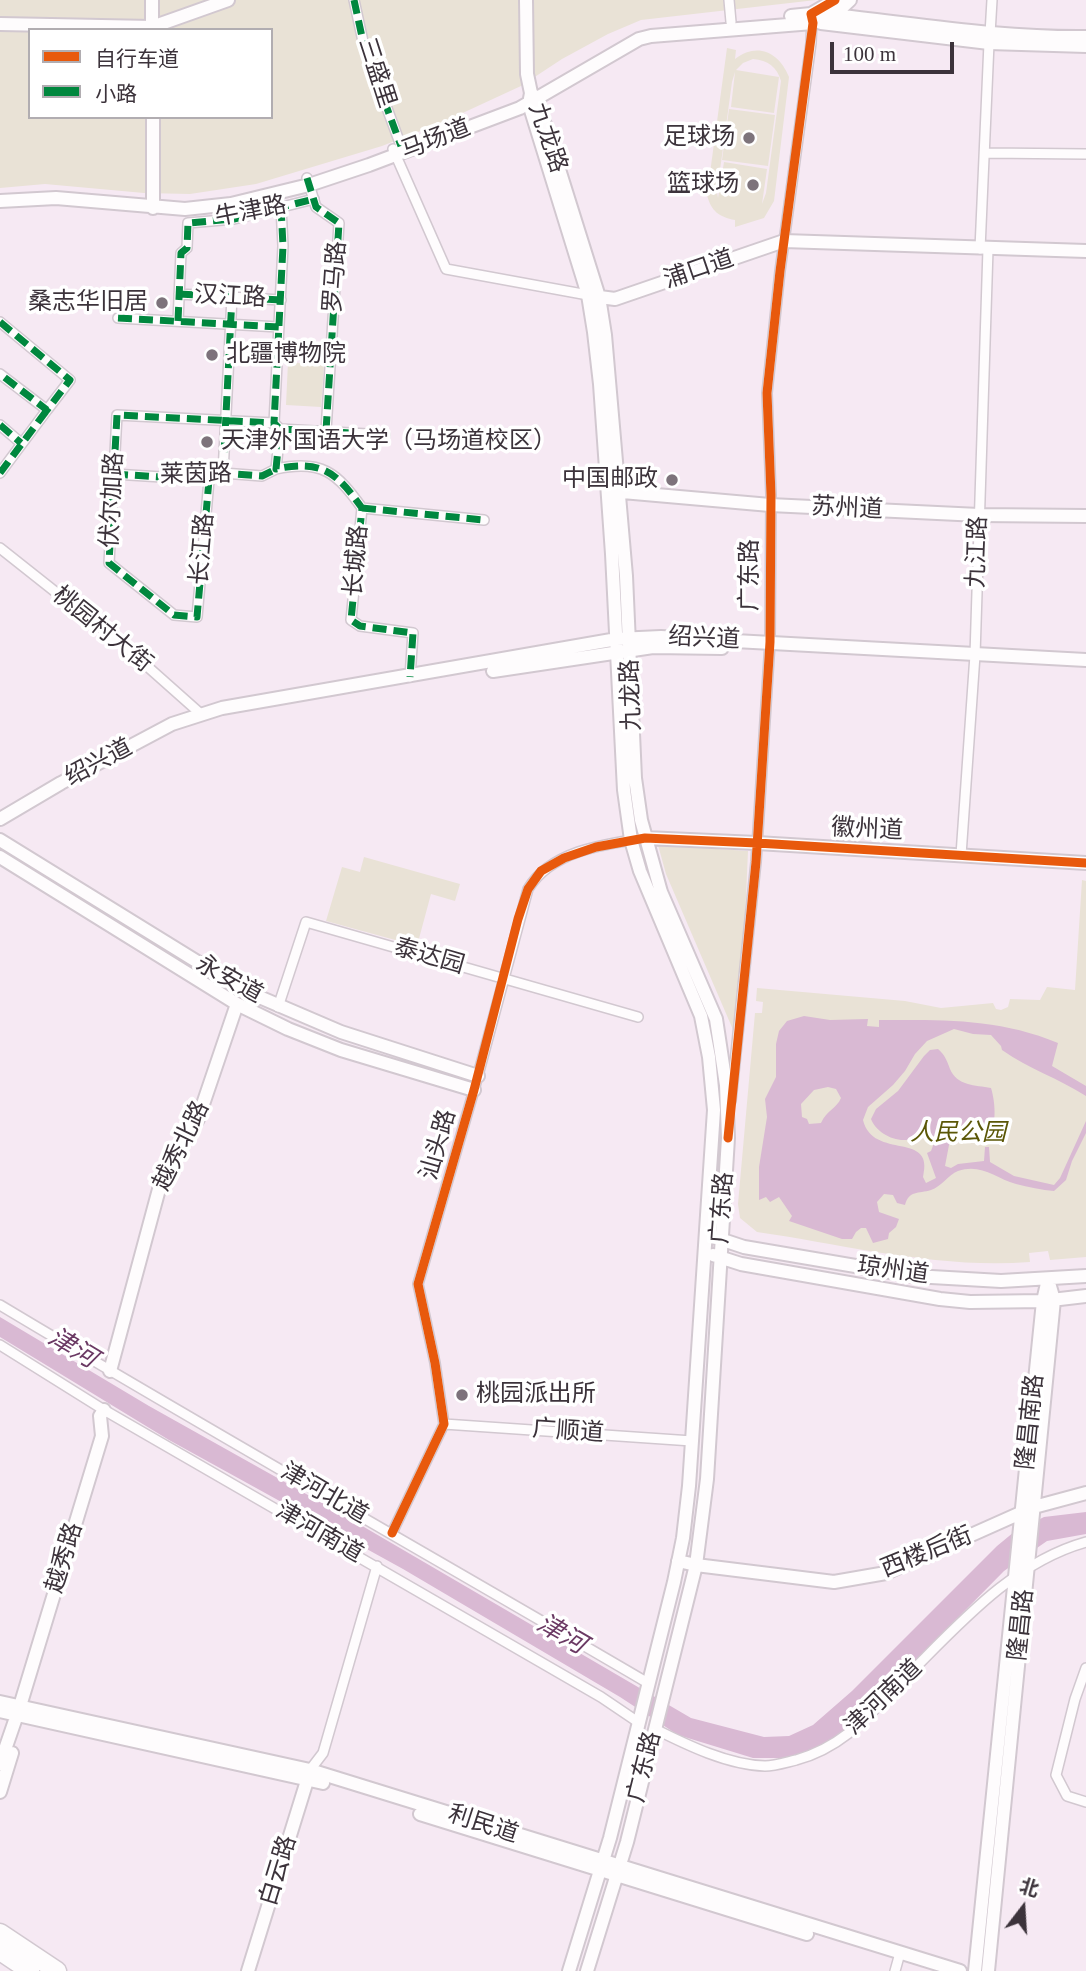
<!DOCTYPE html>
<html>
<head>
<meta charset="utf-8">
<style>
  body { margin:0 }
  #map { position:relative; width:1086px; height:1971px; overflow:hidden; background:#f6e9f3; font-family:"Times New Roman","Noto Sans SC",serif }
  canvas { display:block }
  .legend { position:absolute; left:28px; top:28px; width:245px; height:91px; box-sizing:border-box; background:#fff; border:2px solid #b1adb1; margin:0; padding:9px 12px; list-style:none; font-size:21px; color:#3c333b }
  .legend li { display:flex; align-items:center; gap:14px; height:35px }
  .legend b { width:35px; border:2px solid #b1adb1 }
  .north { position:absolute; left:988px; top:1873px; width:70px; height:70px; -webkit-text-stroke:5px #fff; paint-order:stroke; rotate:17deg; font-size:19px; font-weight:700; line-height:28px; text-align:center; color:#3c333b }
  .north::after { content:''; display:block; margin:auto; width:24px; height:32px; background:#3c333b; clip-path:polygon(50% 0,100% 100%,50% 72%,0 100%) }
  .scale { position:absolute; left:830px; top:42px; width:124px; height:32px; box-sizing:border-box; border:4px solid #3c333b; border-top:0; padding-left:9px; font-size:21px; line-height:24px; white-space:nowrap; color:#3c333b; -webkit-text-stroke:5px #fff; paint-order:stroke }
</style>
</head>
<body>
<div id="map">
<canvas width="1086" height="1971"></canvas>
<ul class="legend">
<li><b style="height:9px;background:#e8590c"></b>自行车道</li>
<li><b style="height:9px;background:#00873e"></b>小路</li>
</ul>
<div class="north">北</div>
<div class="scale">100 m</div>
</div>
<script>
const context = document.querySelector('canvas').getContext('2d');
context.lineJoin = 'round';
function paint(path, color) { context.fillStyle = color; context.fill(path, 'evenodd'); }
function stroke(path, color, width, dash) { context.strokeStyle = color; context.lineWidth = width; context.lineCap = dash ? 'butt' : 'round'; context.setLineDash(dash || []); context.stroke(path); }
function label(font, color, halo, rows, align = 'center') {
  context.font = font + ' "Times New Roman","Noto Sans SC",serif'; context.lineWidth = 7; context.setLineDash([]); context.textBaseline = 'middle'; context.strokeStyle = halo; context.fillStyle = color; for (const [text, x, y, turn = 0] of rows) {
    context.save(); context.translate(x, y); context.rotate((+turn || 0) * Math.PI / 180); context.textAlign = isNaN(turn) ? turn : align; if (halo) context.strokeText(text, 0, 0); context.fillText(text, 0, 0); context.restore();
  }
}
paint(new Path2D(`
  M0,0H816L641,20L608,34L562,59L521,86L441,123L382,146L256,184L190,194L144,193L45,184L0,188ZM30,30H271V117H30Z
  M727,48L736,50L735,59C757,42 779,52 789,77L774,201L764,218L735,227V220C719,217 711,211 707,195ZM753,59C768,60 777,67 781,81L766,193L762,204L767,169L724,162L718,198L717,192L732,82L735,72L731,107L774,113L779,77L736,70L743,63Z
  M729,109L775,115L768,166L722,160Z
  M288,362L324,365L321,407L286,405Z
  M658,845L748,851L743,964L734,1032L666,874Z
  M364,857L460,884L455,901L431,894L417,946L326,921L342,867L360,872Z
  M1082,880L1086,881V1257L1050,1260L1048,1251L1029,1253L1030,1262C937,1269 847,1245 757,1232L740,1218L738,1204L755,1013H762L763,1002L756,1001L757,988L905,1001L941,1008L993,1003L996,1009L1001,1010L1008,1007L1010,999L1040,1000L1047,987L1075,990Z`), '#e9e2d6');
paint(new Path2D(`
  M804,1016L830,1020L868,1019L867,1026L879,1027V1020C943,1020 998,1018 1058,1043L1052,1066L1086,1086V1096C1058,1078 1029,1069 1002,1050L1001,1046L991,1035L973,1034L954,1029L927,1041L915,1054L905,1071L893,1085L868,1107L863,1120C873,1161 935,1130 923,1177L926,1183L936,1178L927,1153L931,1151L934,1143L931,1136L924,1133C920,1134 918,1137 914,1138C898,1145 876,1133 871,1119L876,1109L898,1091L924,1056L930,1050L938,1049C945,1055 947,1061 950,1069C957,1086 975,1085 991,1088C996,1104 997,1130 986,1143L977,1137L956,1136L949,1145L945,1166L951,1168L958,1164L984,1161L985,1147H989L990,1162L1014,1176L1054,1185L1060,1178L1086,1121V1133L1072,1161L1066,1180L1054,1191C1042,1190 1028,1187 1016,1184C995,1178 981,1163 958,1171C948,1175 941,1187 931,1190C918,1194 909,1190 905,1205L897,1203L893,1195L884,1194L877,1202L879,1212L899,1219L896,1227L889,1233L888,1239L873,1243L866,1228H861L856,1232L852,1239H842L789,1221L792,1216L779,1197L770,1202L766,1197L759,1200V1167L767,1117L765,1099L776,1077V1044L779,1031L787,1021ZM828,1087L836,1089L841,1098C837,1108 827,1110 821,1123L809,1124L807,1119L802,1117L801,1104L814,1090Z
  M0,1317L149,1406L340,1513L691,1718L764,1737L789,1736L813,1725L852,1691L997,1546L1014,1532L1044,1517L1086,1512V1534L1047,1541L1004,1571L847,1730L816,1750L783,1758H753L678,1735L620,1697L403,1569L169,1440L0,1337Z`), '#d9b9d3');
const street = new Path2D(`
  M354,0L364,46L401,146
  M729,0L731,22
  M990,34L992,0
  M393,149L446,269L588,295
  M986,153L1086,154
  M307,178L316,207L339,223L326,431
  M281,207L283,246L274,423L280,429L276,469C322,459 337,473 362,508L351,620L360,626L413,633L410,677
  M980,249L989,43
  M179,294L281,300
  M118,318L279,327
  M178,321L181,253L187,248L188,223L234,219L314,199
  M0,322L70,380L47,410L0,374
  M0,425L21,443
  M280,429L385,435
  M0,473L47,410
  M223,473L232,297
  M114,474L209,480L223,473L262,476L276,469
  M209,480L197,617L174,615L109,563L117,415L274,423
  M362,508L484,520
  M0,548L130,651L202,715
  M961,855L975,655L988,249
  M278,1007L306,922L638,1017
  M731,1101L756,862L770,642L771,495L767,393L780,271L811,43L812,18
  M0,1305C215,1434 433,1557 648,1683
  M0,1345L104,1410L601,1697L638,1722
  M444,1424L692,1441
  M392,1533L444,1424L435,1363L418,1284L474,1090L528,889C551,851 604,844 645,838
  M1086,1668L1075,1699L1056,1775L1067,1796L1086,1802
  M655,1729C687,1745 728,1765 765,1766C775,1766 787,1762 796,1760C847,1746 873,1710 909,1674C961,1622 1014,1562 1086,1542
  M310,1770L323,1753L377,1566
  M895,1971L900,1953`);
const secondary = new Path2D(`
  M152,0V30
  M526,0L527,74L531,93L529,104L588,295L594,332L600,384L612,554L624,790L631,840L640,871L701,1016L709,1057L714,1110L689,1486L683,1538L674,1582L610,1838L569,1971
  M832,15C917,24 1001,38 1086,37
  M791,16L811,14L835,0
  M821,23L989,43L1086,46
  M0,24L152,27L228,0
  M531,93L537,99L599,297L605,335L626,576L635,778L641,820L661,892L716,1019L726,1085L728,1138L707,1479L696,1565L627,1842L587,1971
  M153,117V208
  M0,201L56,198L185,209L231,204L309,185L369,165L520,108L639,39L651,36L813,23L834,15L850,0
  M592,296L615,299L784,241L1086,251
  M611,491L770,505L979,515L1086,516
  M493,671L653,647L722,648
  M0,819L61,783L172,724L222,708L617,639L661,637L1086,660
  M645,838L757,843L1086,863
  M0,840L243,990L341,1032L478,1076
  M0,857L237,1004L288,1029L341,1050L474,1090
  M714,1237L744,1247L914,1276L1001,1281L1086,1276
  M713,1255L741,1264L940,1299L970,1302L1043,1301L1086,1296
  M110,1371L162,1178L198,1119L237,1004
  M678,1561L696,1565L834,1582L886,1573L1034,1507L1086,1493
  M0,1702L310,1770L960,1971
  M0,1711L323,1783
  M0,1764L20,1706L102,1436L100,1416L104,1410
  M0,1792L12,1753
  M420,1814L807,1934
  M248,1971L310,1771
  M975,1971L1043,1301L1048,1279
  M988,1971L1054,1300L1049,1283`);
const highway = new Path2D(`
  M0,1933L57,1971
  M0,1951L30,1971`);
stroke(street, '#d2c8d0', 12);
stroke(secondary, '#d2c8d0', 16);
stroke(highway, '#d2c8d0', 21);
stroke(street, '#fefcfd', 9);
stroke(secondary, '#fefcfd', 12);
stroke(highway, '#fefcfd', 18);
stroke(new Path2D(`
  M354,0L364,46L401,146
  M307,178L316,207L339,223L326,431
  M281,207L283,246L274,423L280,429L276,469C322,459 337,473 362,508L351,620L360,626L413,633L410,677
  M179,294L281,300
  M118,318L279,327
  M178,321L181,253L187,248L188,223L234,219L314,199
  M0,322L70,380L47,410L0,374
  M0,425L21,443
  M280,429L385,435
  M0,473L47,410
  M223,473L232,297
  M114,474L209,480L223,473L262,476L276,469
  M209,480L197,617L174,615L109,563L117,415L274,423
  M362,508L484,520`), '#00873e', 7, [14, 7]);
stroke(new Path2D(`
  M728,1138L756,862L770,642L771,495L767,393L780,271L813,23L811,14L835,0
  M392,1533L444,1424L435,1363L418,1284L474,1090L518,919L528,889L541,871L564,858L596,847L645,838L757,843L1086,863`), '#e8590c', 9);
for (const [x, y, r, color] of [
  [749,138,7,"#7d737b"],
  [753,185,7,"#7d737b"],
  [162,303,7,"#7d737b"],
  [212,355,7,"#7d737b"],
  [207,442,7,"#7d737b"],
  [672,480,7,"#7d737b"],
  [462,1395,7,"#7d737b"]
]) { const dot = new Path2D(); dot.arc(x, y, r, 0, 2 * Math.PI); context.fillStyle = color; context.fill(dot); stroke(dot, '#fff', 2.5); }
label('24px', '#3c333b', '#fff', [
  ["三盛里",376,73,72],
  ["九龙路",547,138,71],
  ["马场道",436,140,-21],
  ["牛津路",251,212,-11],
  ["浦口道",699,270,-19],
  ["罗马路",336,277,-86],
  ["汉江路",230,297,3],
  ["莱茵路",196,475,-1],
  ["伏尔加路",113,500,-87],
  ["苏州道",847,509,3],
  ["长江路",203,549,-85],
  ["九江路",978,552,-88],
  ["长城路",357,561,-85],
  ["广东路",751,575,-90],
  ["桃园村大街",102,630,39],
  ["绍兴道",704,639,3],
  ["九龙路",632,695,-92],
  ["绍兴道",99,763,-28],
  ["徽州道",867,830,3],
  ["泰达园",429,957,16],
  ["永安道",229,980,29],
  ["汕头路",439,1145,-74],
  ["越秀北路",182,1146,-64],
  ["广东路",723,1208,-86],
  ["琼州道",893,1271,8],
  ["隆昌南路",1031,1422,-84],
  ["广顺道",568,1432,4],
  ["津河北道",324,1494,30],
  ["津河南道",319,1533,30],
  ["西楼后街",927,1553,-22],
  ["越秀路",65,1558,-73],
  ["隆昌路",1022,1625,-84],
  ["津河南道",884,1698,-44],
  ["广东路",645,1767,-76],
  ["利民道",483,1825,18],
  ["白云路",279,1871,-73]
]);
label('24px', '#3c333b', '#fff', [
  ["足球场",735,138],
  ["篮球场",739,185],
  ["桑志华旧居",148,303],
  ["北疆博物院",226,355,"left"],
  ["天津外国语大学（马场道校区）",221,442,"left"],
  ["中国邮政",658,480],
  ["桃园派出所",476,1395,"left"]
], 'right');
label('italic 24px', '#5b5707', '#fff', [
  ["人民公园",958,1134]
]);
label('italic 26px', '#6b3a64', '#fff', [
  ["津河",72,1349,31],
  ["津河",561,1635,30]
]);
</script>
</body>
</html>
